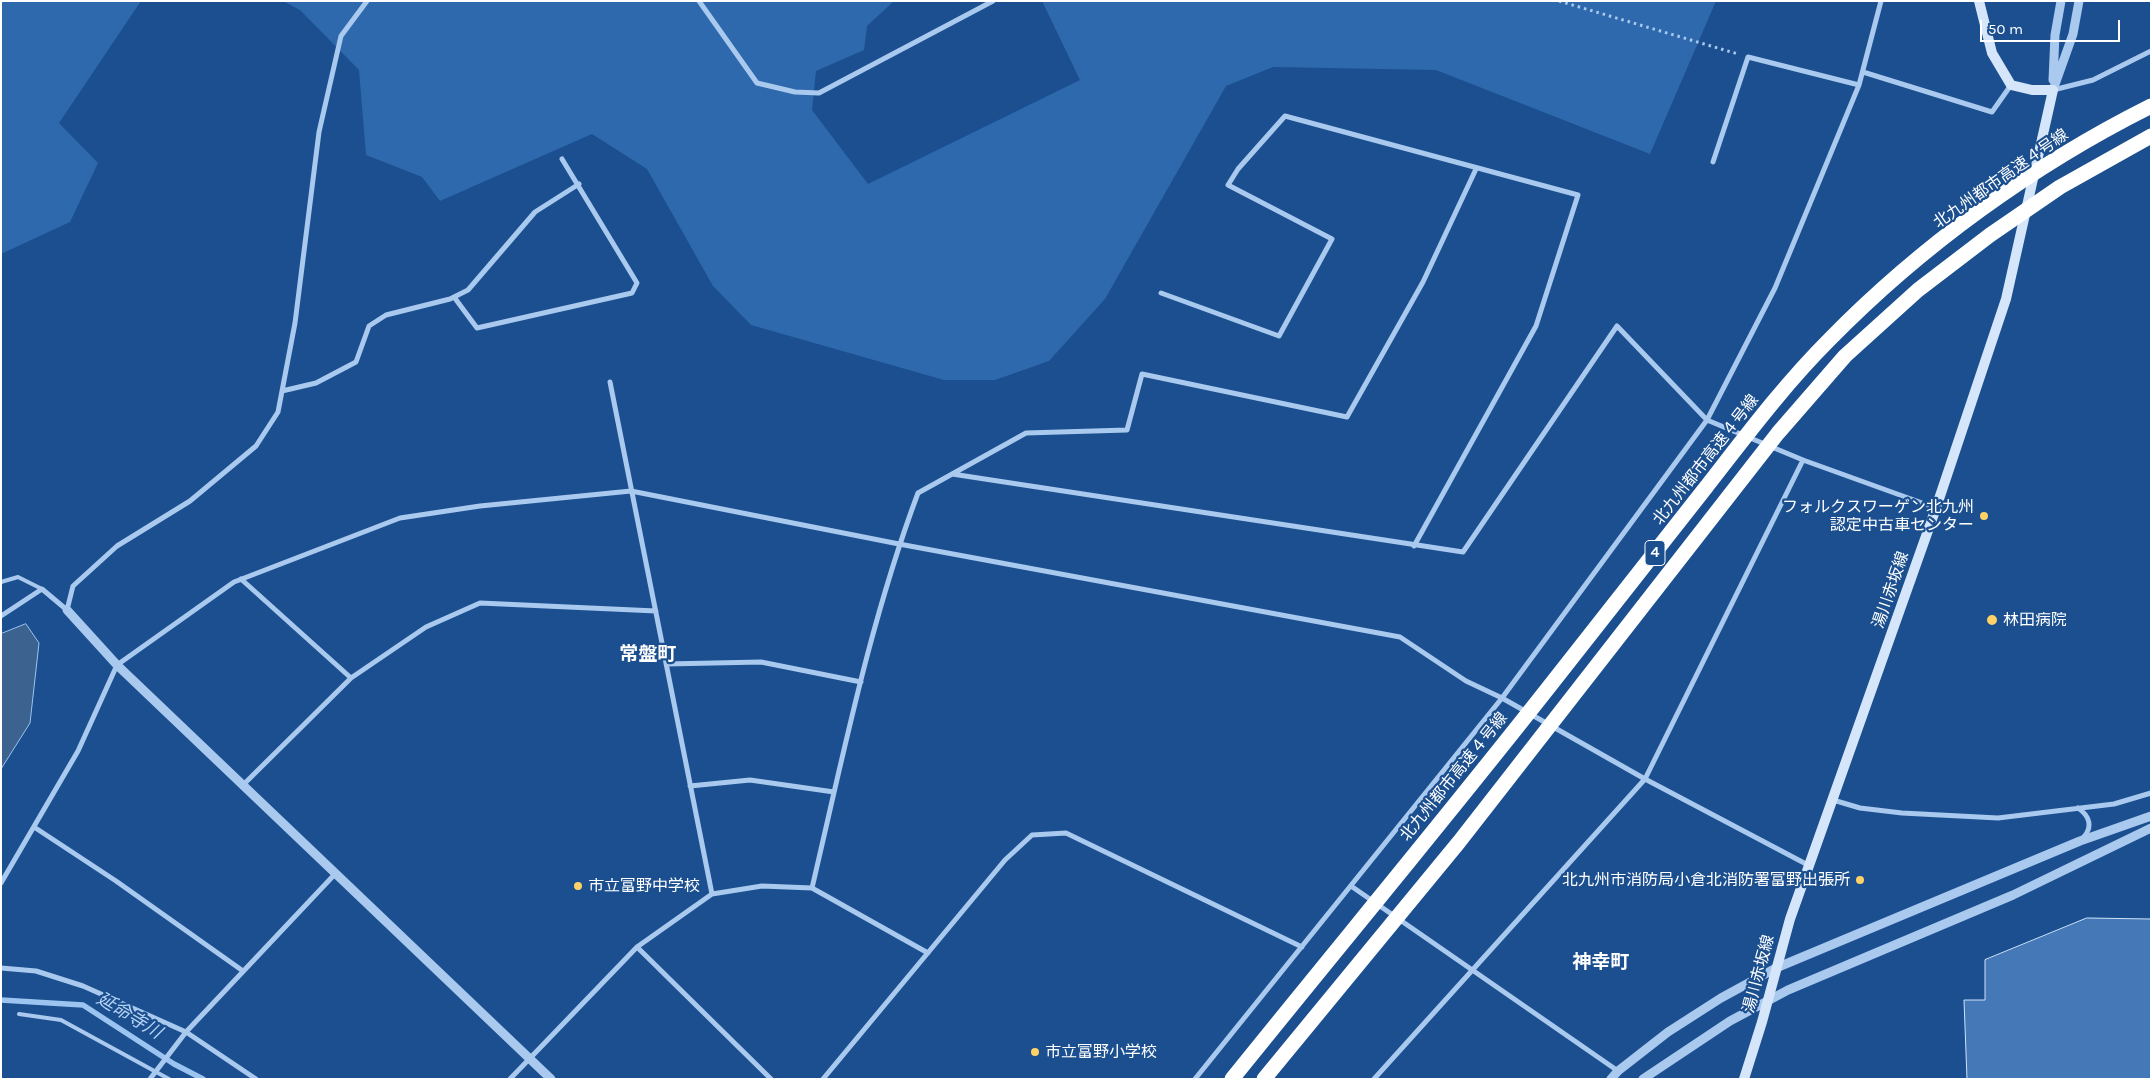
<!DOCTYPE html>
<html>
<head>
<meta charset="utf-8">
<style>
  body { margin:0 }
  #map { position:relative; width:2152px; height:1080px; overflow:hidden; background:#1b4f8f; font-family:Karla,sans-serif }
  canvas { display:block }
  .frame { position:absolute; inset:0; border:2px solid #fff; pointer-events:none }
  .scale { position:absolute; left:1980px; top:20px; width:140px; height:22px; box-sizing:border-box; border:2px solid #fff; border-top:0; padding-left:6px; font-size:15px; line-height:18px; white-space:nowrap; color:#fff; -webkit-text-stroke:4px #1b4f8f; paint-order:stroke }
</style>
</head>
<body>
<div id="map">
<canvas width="2152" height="1080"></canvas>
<div class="frame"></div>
<div class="scale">50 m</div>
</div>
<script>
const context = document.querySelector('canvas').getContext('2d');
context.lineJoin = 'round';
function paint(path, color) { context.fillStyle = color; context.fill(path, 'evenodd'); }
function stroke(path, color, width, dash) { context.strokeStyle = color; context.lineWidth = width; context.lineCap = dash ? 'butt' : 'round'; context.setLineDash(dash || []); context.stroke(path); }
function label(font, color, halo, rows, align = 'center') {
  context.font = font + ' Karla,"Noto Sans JP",sans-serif'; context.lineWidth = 4.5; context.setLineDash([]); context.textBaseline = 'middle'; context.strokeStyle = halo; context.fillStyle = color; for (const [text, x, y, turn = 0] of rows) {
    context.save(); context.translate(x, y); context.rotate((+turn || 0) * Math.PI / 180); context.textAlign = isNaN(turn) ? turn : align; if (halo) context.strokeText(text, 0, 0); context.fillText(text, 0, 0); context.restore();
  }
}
paint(new Path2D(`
  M1,1H141L59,123L98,163L70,222L1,254Z
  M283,1H894L867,26L864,50L816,71L812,110L868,184L1080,80L1042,1H1716L1650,154L1436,70L1273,67L1226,86L1105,299L1049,361L995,380H944L751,325L713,286L647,169L592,134L440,201L422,177L366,155L359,70L300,10Z`), '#2e69ad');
const water = new Path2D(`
  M26,624L39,643L30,723L1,769V634Z`);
paint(water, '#3c6290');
stroke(water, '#9cc4f0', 1);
stroke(new Path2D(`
  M1,1000L83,1005L174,1064L203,1079`), '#9cc4f0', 5.5);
const building = new Path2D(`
  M2087,918L2151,919V1079H1967L1964,1000H1985V960Z`);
paint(building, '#4478b7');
stroke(building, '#cfe3fa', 1);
stroke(new Path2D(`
  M1559,1L1738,54`), '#a9c9ee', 3, [2.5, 4]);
stroke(new Path2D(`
  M1,582L18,577L42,589
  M19,1014L61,1020L169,1079`), '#a9c9ee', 4);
stroke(new Path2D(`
  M699,1L757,83L795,92L819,93L993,1
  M1863,72L1992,112L2011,85
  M2053,90L2093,80L2151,51
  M1713,162L1748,57L1859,85
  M1161,293L1279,336L1332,239L1228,185L1238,169L1285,116L1578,195L1536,326L1414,546
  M454,297L477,328L632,293L637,283L562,159
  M610,382L712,894
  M282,391L316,383L356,362L369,326L386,315L450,299L468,290L535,212L579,184
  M952,474L1463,552L1617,326L1707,420L1803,460L1936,508
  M241,579L351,678
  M1,616L42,589L67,610L73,586L117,546L190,501L256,446L278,412L295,323L319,132L341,36L367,1
  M666,664L761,662L861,682
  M243,785L351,678L426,627L480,603L656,611
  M690,786L750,780L834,792
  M1833,800L1860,808L1902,813L1998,818L2114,804L2151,793
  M2078,808C2090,816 2093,827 2083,838
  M34,827L116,881L243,971
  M1,883L78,751L117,665L234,582L400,518L480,506L631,491L899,544L1400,637L1466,681L1502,698L1645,779L1808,865
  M1351,886L1618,1071
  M812,888C843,756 870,621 918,493L1026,433L1127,430L1142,374L1347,417L1423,282L1476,169
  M637,947L771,1079
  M1,968L36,971L83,986L186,1032L256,1079
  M150,1079L186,1032L335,874
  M510,1079L637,947L712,894L762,886L812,888L928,953
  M823,1079L1005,860L1032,835L1066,833L1302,947
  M1195,1079L1502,698L1707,420L1775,288L1859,85L1881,1
  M1374,1079L1645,779L1803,460`), '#a9c9ee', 5);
stroke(new Path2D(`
  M2053,80L2055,35L2061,1
  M2053,90L2073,34L2079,1
  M67,610L117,665L551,1079
  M1611,1079L1618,1071L1668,1032L1721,998L1776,968L2080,841L2151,816
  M1643,1079L1730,1021L1788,990L2013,895L2151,828`), '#a9c9ee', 9);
stroke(new Path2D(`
  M1744,1079L1762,1022L1790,919L1936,508L2006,299L2053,90H2032L2011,85L1992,53L1979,1`), '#d6e6fa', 10);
stroke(new Path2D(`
  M1232,1079C1340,945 1450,813 1556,678C1607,614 1657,550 1707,486C1746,436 1784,385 1829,340C1921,246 2033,165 2151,106
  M1264,1079L1459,842L1778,433L1845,356L1918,290L1990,235L2060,187L2151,136`), '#fff', 15);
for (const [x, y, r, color] of [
  [1984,516,5,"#ffd166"],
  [1992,620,6,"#ffd166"],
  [1860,880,5,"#ffd166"],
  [578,886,5,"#ffd166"],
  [1035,1052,5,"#ffd166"]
]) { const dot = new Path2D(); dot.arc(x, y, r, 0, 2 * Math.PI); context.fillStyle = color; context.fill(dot); stroke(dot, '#1b4f8f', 2); }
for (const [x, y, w] of [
  [1655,553,20]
]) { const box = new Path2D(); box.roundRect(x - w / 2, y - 12.5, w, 25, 4); context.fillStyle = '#1b4f8f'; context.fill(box); stroke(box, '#fff', 1); }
label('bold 15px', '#fff', null, [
  ["4",1655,553]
]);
label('16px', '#fff', '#1b4f8f', [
  ["北九州都市高速４号線",2001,179,-35],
  ["北九州都市高速４号線",1706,460,-52],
  ["湯川赤坂線",1891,590,-71],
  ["北九州都市高速４号線",1454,777,-51],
  ["湯川赤坂線",1759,974,-75]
]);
label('16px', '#fff', '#1b4f8f', [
  ["フォルクスワーゲン北九州",1974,507,"right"],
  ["認定中古車センター",1974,525,"right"],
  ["林田病院",2003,620],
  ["北九州市消防局小倉北消防署富野出張所",1850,880,"right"],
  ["市立富野中学校",588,886],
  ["市立富野小学校",1045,1052]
], 'left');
label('italic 18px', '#b5d3f5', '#1b4f8f', [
  ["延命寺川",129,1016,31]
]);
label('bold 19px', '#fff', '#1b4f8f', [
  ["常盤町",648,655],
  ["神幸町",1601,963]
]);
</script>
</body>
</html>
